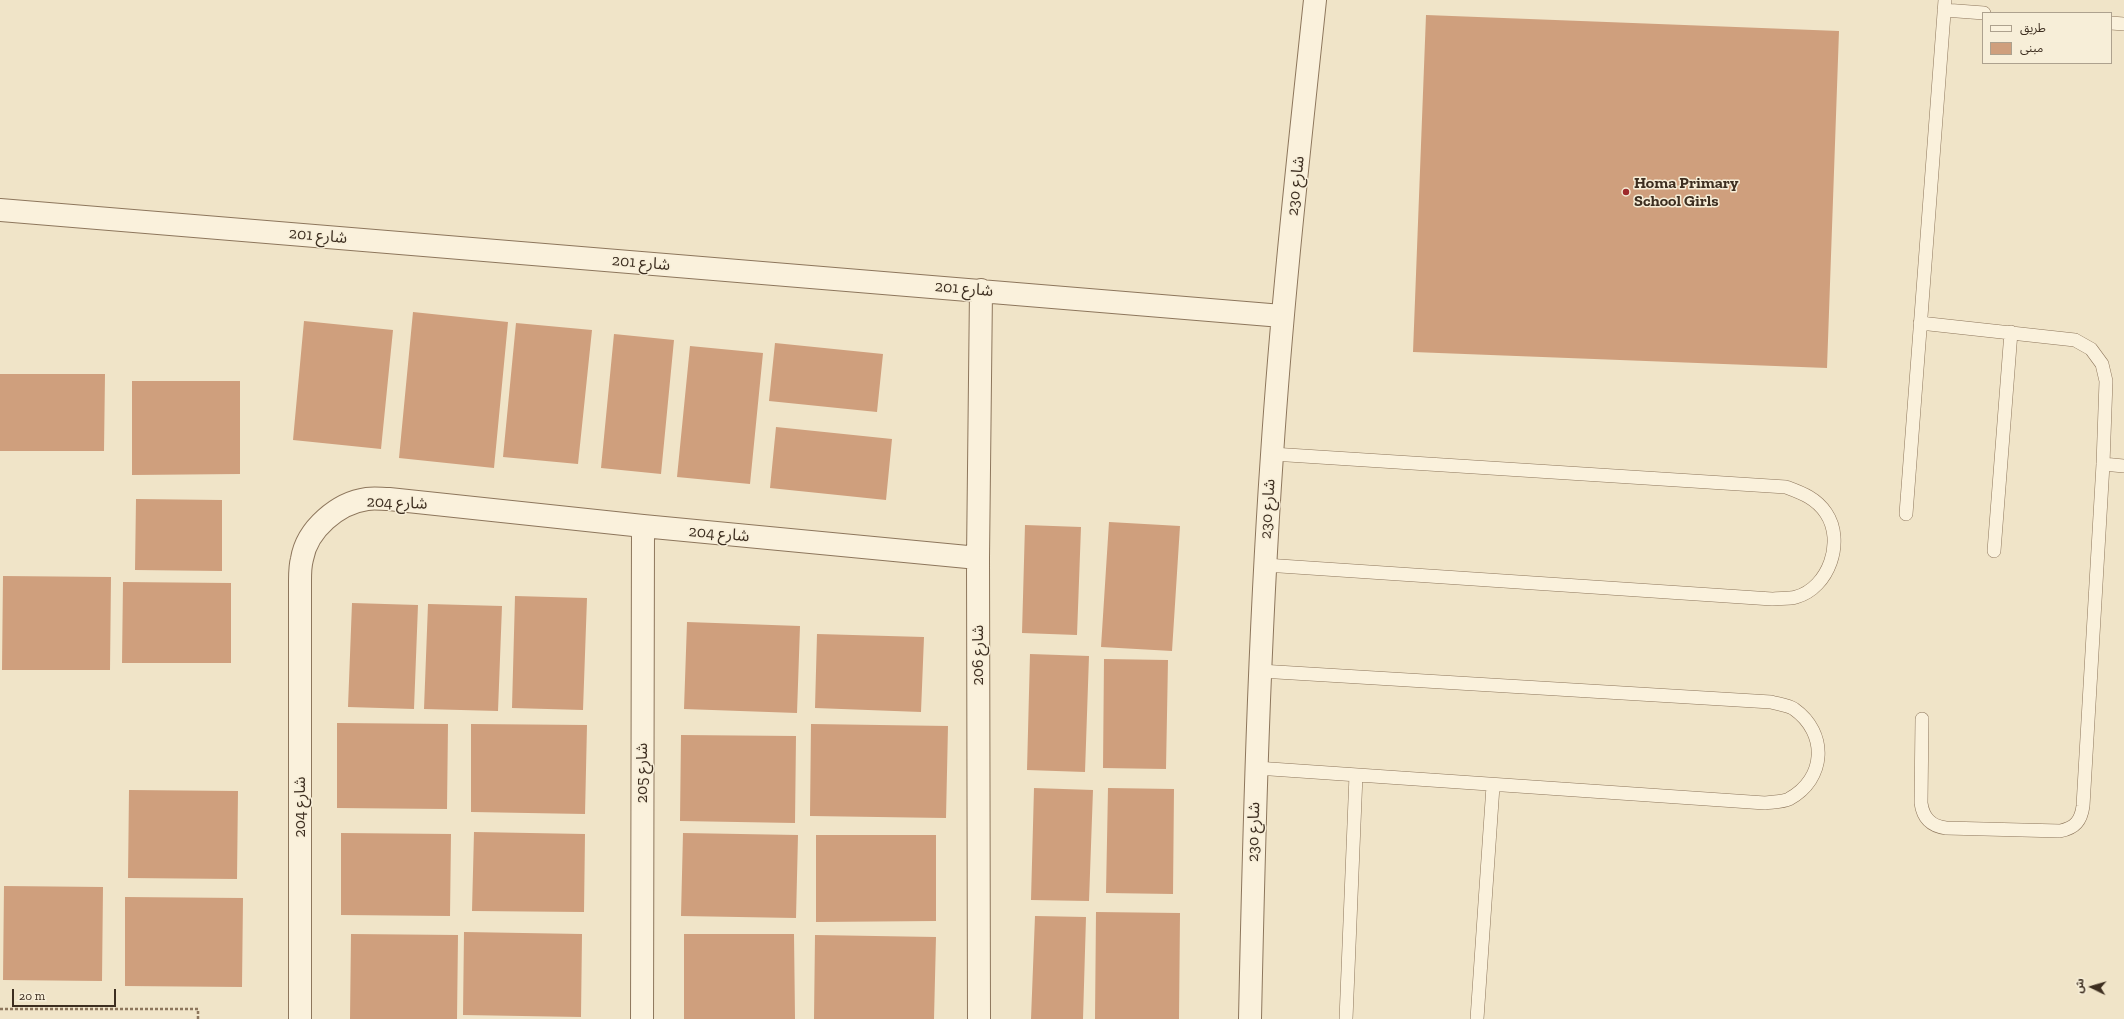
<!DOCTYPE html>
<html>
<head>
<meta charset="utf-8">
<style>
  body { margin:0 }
  #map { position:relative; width:2124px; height:1019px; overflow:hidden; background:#f0e4c8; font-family:"Zilla Slab","Noto Sans Arabic",serif }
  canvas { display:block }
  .legend { position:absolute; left:1982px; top:12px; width:130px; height:52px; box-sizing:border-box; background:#f7eed8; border:1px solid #ada18e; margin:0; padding:5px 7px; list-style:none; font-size:12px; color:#3d2e20 }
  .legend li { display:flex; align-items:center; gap:8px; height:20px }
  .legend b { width:20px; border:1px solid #ada18e }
  .north { position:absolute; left:2072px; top:967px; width:40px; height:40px; -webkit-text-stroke:3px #f7eed8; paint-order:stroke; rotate:275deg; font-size:11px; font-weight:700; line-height:16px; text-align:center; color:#3d2e20 }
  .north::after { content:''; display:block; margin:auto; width:14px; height:18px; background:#3d2e20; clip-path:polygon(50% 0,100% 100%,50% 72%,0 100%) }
  .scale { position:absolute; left:12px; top:989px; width:104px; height:18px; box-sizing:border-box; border:2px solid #3d2e20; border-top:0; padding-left:5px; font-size:12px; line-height:14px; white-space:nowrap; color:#3d2e20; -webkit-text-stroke:3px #f7eed8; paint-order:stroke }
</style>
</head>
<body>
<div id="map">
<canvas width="2124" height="1019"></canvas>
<ul class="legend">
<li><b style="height:5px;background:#faf1dc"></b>طريق</li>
<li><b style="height:11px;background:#cf9f7d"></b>مبنى</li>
</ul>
<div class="north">ش</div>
<div class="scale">20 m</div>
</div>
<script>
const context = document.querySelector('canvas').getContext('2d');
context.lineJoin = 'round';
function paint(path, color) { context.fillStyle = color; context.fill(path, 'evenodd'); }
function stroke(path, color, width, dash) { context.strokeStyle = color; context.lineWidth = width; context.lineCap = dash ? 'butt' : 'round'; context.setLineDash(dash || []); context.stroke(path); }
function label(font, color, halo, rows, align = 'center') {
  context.font = font + ' "Zilla Slab","Noto Sans Arabic",serif'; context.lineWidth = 3; context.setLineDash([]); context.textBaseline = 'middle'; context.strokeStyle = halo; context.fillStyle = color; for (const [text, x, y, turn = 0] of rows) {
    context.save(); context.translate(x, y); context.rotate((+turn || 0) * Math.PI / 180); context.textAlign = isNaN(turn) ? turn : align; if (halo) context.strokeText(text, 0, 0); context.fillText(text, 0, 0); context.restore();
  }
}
paint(new Path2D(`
  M1426,15L1839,31L1827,368L1413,352Z
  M413,312L508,322L494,468L399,458Z
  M304,321L393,330L381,449L293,440Z
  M516,323L592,330L578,464L503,457Z
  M614,334L674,340L661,474L601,468Z
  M775,343L883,354L877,412L769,401Z
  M690,346L763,353L750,484L677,477Z
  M0,374H105L104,451H0Z
  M132,381H240V474L132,475Z
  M776,427L892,439L886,500L770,488Z
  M136,499L222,500V571L135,570Z
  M1109,522L1180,526L1172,651L1101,647Z
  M1025,525L1081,527L1077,635L1022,633Z
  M3,576L111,577L110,670H2Z
  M123,582L231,583V663H122Z
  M515,596L587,598L583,710L512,708Z
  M352,603L418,605L414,709L348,707Z
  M428,604L502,606L498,711L424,709Z
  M687,622L800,626L797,713L684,709Z
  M817,634L924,637L921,712L815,708Z
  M1030,654L1089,656L1085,772L1027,770Z
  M1104,659L1168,660L1166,769L1103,768Z
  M337,723L448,724L447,809L337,808Z
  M471,724L587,725L585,814L471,812Z
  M811,724L948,726L946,818L810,816Z
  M681,735L796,736L795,823L680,821Z
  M1034,788L1093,790L1089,901L1031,900Z
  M1108,788L1174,789L1173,894L1106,893Z
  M129,790L238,791L237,879L128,878Z
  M474,832L585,834L584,912L472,911Z
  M341,833L451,834L450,916L341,915Z
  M683,833L798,835L796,918L681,916Z
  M816,835H936V921L816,922Z
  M4,886L103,887L102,981L3,980Z
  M125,897L243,898L242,987L125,986Z
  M1096,912L1180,913L1179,1019H1095Z
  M1035,916L1086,917L1083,1019H1031Z
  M464,932L582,934L581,1017L463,1015Z
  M351,934L458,935L457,1019H350Z
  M684,934H794L795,1019H684Z
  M815,935L936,937L934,1019H814Z`), '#cf9f7d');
const service = new Path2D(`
  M1944,10L1984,13
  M2111,23L2124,24
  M1920,323L2075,340L2091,349L2102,364L2106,381L2103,464L2083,806C2081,821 2075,828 2060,831L1946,828C1931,826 1923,818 1921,803L1922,719
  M2103,464L2124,466
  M1906,514L1945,0
  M1994,551L2011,332
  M1265,565L1772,599C1779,598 1789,599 1796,597C1829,588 1845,541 1826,513C1816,498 1802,493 1786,487L1272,454
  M1256,768L1765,803C1772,802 1783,802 1789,799C1826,779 1828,733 1794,709C1788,705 1778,704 1771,702L1260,671
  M1346,1019L1356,775
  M1477,1019L1493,786`);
const minor = new Path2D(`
  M0,210L1282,316
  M300,1019V581C300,574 300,566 302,559C307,529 338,503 367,499C374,498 382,499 389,499L643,526L978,558
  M642,1019L643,526
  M979,1019L978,558L981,290
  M1250,1019C1254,831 1259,643 1272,455C1282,303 1299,151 1315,0`);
stroke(service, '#8d765c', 14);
stroke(minor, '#8d765c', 24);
stroke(new Path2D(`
  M0,1009H198V1019`), '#8d765c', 2.5, [3, 2]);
stroke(service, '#faf1dc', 13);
stroke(minor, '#faf1dc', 22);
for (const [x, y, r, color] of [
  [1626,192,4,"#9e2a2b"]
]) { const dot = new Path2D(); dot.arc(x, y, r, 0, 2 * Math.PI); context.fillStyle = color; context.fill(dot); stroke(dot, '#f7eed8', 1.5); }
label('bold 16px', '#3d2e20', '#f7eed8', [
  ["Homa Primary",1634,183],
  ["School Girls",1634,201]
], 'left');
label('16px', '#3d2e20', '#f7eed8', [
  ["شارع 230",1296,186,-84],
  ["شارع 201",318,236,5],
  ["شارع 201",641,263,5],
  ["شارع 201",964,289,5],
  ["شارع 204",397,503,2],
  ["شارع 230",1268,509,-86],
  ["شارع 204",719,534,5],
  ["شارع 206",978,655,-90],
  ["شارع 205",642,773,-90],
  ["شارع 204",300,807,-90],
  ["شارع 230",1254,832,-89]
]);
</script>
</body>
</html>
